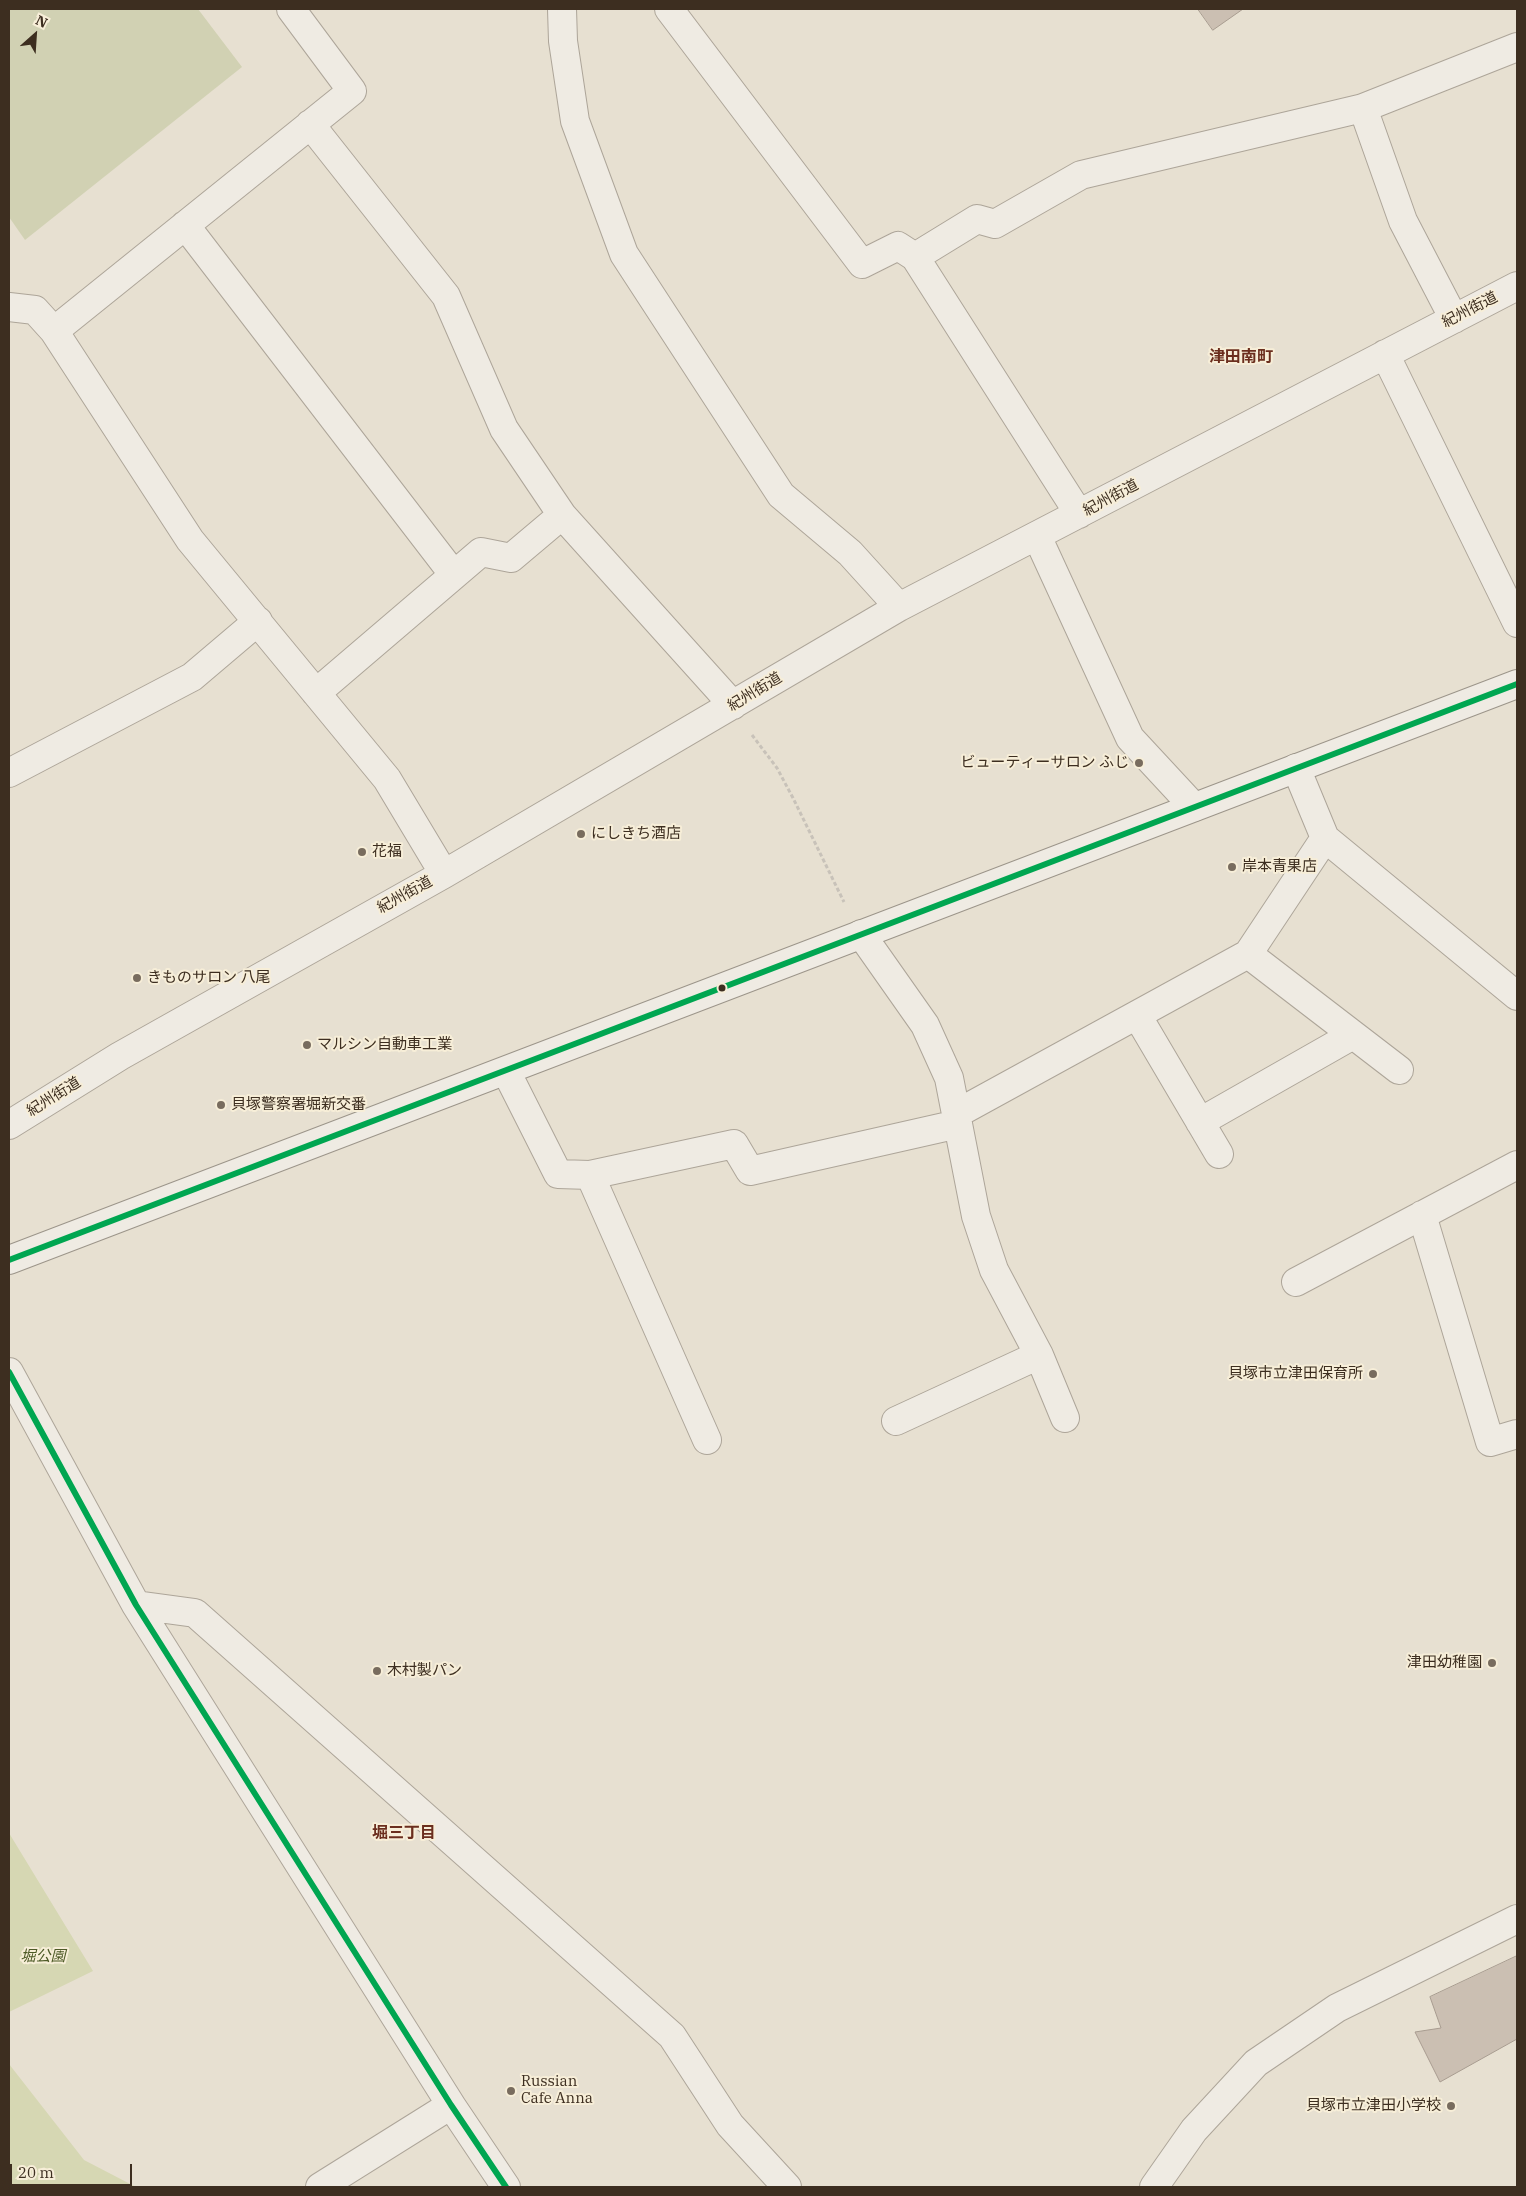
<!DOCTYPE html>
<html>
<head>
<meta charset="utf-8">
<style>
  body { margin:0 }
  #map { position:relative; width:1526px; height:2196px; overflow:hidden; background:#e7e0d1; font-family:"IBM Plex Serif",serif }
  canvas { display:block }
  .frame { position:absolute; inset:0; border:10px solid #3d2e20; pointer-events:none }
  .north { position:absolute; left:10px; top:10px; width:50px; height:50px; -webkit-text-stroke:4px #f7eed8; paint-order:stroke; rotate:26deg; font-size:14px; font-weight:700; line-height:20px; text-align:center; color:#3d2e20 }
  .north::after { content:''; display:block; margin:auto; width:18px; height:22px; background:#3d2e20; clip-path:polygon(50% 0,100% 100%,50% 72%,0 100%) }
  .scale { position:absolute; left:10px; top:2164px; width:122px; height:22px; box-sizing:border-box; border:2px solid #3d2e20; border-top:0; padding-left:6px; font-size:15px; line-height:18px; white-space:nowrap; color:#3d2e20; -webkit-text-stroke:4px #f7eed8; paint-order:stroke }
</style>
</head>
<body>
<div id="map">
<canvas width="1526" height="2196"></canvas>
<div class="frame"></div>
<div class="north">N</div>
<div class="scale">20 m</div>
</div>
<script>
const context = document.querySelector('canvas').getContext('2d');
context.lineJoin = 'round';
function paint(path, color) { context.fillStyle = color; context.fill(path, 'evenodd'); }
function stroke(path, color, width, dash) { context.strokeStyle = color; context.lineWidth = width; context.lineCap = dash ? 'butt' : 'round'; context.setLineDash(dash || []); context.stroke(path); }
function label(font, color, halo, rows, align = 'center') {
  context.font = font + ' "IBM Plex Serif","Noto Sans JP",serif'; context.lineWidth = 4; context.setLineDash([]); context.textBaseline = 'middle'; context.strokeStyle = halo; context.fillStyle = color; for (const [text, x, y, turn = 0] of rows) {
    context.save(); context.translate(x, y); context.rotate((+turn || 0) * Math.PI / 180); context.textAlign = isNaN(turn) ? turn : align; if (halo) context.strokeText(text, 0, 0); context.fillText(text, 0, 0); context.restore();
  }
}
paint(new Path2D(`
  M9,1833L93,1971L9,2012Z
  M9,2064L84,2160L136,2187H9Z`), '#d6d7b3');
paint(new Path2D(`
  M9,9H198L242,67L25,240L9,217Z`), '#d1d1b3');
const building = new Path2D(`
  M1198,9H1243L1213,30Z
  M1517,1956V2039L1440,2082L1415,2032L1441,2028L1430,1997Z`);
paint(building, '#cbbfb2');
stroke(building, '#a89c90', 1);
const minor = new Path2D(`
  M562,9L563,41L575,121L624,254L781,495L850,553L899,607
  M669,9L862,264L898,246L915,257
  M1363,108L1403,221L1454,319
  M310,124L446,296L504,429L562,515L733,705
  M185,225L454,575
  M9,307L35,310L54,331L190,540L387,779L444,874
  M54,331L352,91L291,9
  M1385,354L1517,623
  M1079,514L915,257L977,219L995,224L1081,175L1363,108L1517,47
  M1037,536L1130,738L1194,807
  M316,693L481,552L511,558L562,515
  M1296,768L1325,838L1517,996
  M9,773L192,677L258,621
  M861,934L925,1025L949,1078L976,1216L994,1270L1039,1355L1065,1418
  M1248,954L1399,1070
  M1137,1015L1219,1154
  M506,1071L558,1174L590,1175L734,1144L750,1171L958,1124
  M956,1114L1248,954L1325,838
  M1200,1122L1353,1035
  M9,1125L120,1056L444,874L899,607L1517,286
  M590,1175L707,1440
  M1422,1215L1490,1442L1517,1434
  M1296,1282L1517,1165
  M9,1372L136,1605L451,2105L506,2187
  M896,1421L1039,1355
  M136,1605L195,1613L672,2036L730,2125L787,2187
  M320,2187L451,2105
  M1154,2187L1194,2130L1256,2063L1337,2008L1517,1919`);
const secondary = new Path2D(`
  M9,1260L1517,684`);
stroke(minor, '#ada599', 30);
stroke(secondary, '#9c958a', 30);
stroke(new Path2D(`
  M752,735L777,768L793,798L844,902`), '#c8c2b9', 3, [4, 2.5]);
stroke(minor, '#efebe3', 28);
stroke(secondary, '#efebe3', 28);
stroke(new Path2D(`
  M9,1260L1517,684
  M9,1372L136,1605L451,2105L506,2187`), '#00a651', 6);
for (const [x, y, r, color] of [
  [1139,763,5,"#786c5e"],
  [581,834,5,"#786c5e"],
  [362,852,5,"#786c5e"],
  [1232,867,5,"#786c5e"],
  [137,978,5,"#786c5e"],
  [722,988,4.5,"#3d2e20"],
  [307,1045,5,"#786c5e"],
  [221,1105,5,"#786c5e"],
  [1373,1374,5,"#786c5e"],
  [1492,1663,5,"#786c5e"],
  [377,1671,5,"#786c5e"],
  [511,2091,5,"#786c5e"],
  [1451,2106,5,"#786c5e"]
]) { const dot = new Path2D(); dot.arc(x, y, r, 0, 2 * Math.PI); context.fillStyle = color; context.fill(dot); stroke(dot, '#f7eed8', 2); }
label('15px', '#3d2e20', '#f7eed8', [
  ["紀州街道",1470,310,-27],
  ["紀州街道",1111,498,-28],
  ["紀州街道",755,692,-31],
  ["紀州街道",405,895,-29],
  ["紀州街道",54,1097,-32]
]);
label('15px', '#3d2e20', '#f7eed8', [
  ["ビューティーサロン ふじ",1129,763,"right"],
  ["にしきち酒店",591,834],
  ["花福",372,852],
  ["岸本青果店",1242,867],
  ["きものサロン 八尾",147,978],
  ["マルシン自動車工業",317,1045],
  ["貝塚警察署堀新交番",231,1105],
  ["貝塚市立津田保育所",1363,1374,"right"],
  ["津田幼稚園",1482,1663,"right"],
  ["木村製パン",387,1671],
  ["Russian",521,2082],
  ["Cafe Anna",521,2099],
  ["貝塚市立津田小学校",1441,2106,"right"]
], 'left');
label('italic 15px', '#4d5a26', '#f7eed8', [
  ["堀公園",43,1957]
]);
label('bold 16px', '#6b2e1e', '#f7eed8', [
  ["津田南町",1241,357],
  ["堀三丁目",404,1833]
]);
</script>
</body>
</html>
